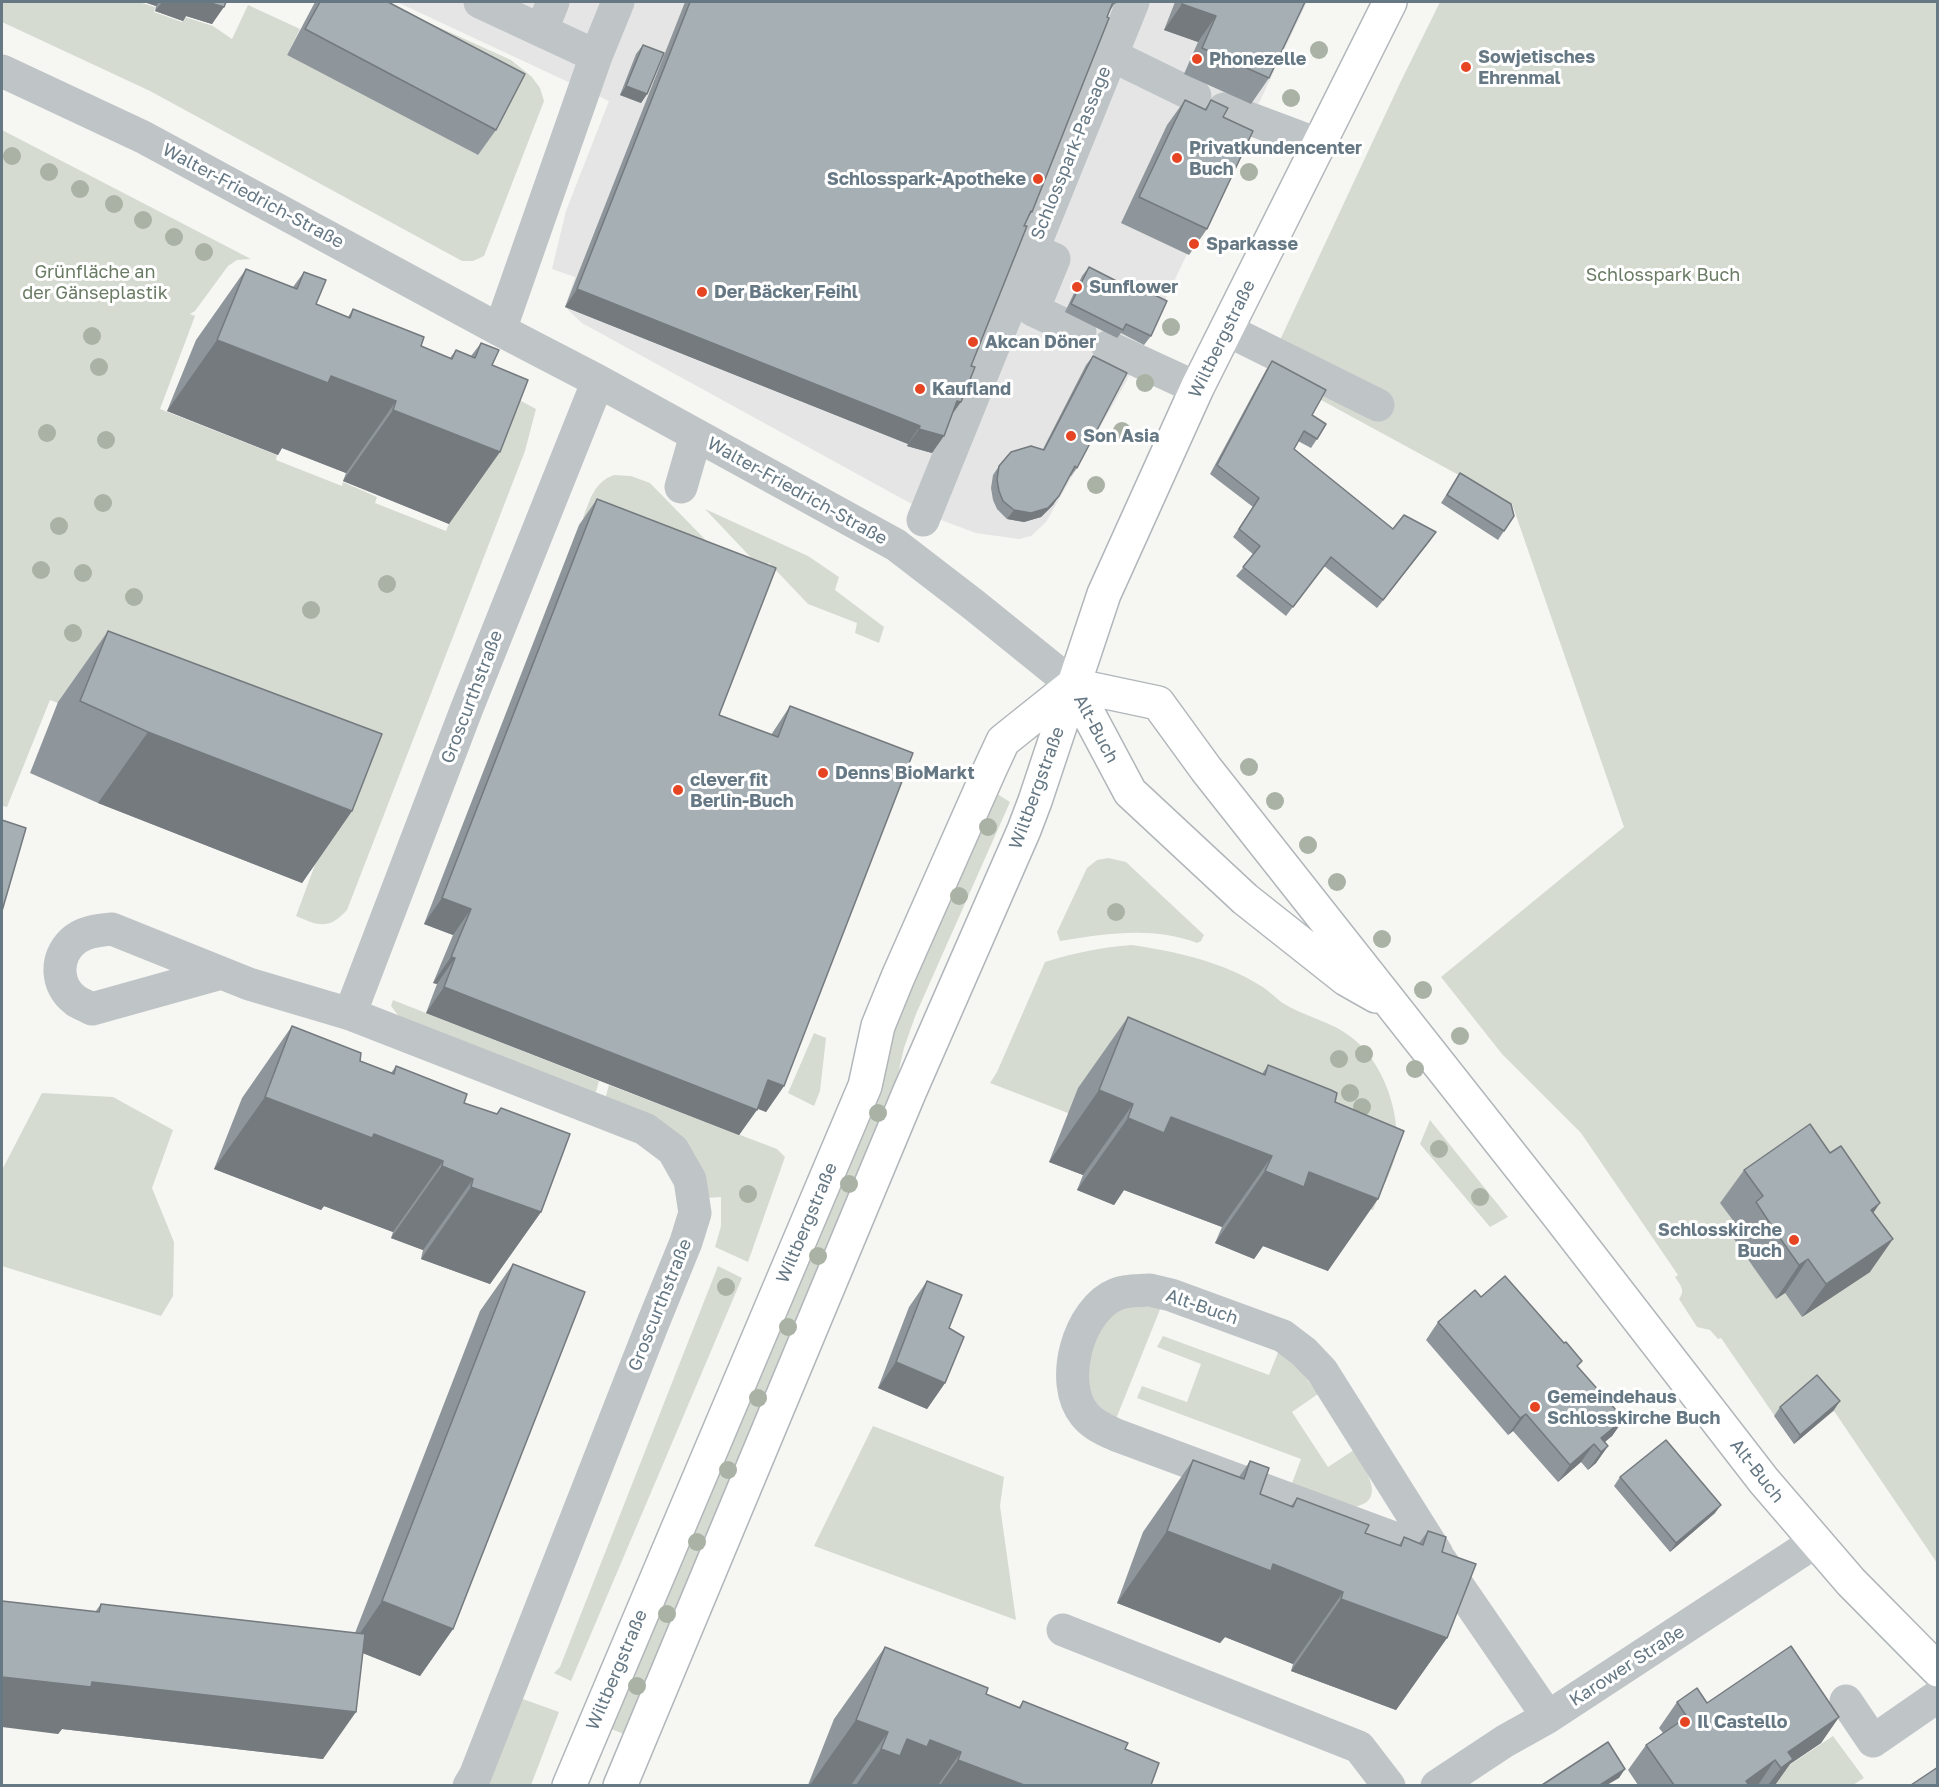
<!DOCTYPE html>
<html>
<head>
<meta charset="utf-8">
<style>
  body { margin:0 }
  #map { position:relative; width:1939px; height:1787px; overflow:hidden; background:#f6f6f3; font-family:"Golos Text",sans-serif }
  canvas { display:block }
  .frame { position:absolute; inset:0; border:3px solid #657884; pointer-events:none }
</style>
</head>
<body>
<div id="map">
<canvas width="1939" height="1787"></canvas>
<div class="frame"></div>
</div>
<script>
const context = document.querySelector('canvas').getContext('2d');
context.lineJoin = 'round';
function paint(path, color) { context.fillStyle = color; context.fill(path, 'evenodd'); }
function stroke(path, color, width, dash) { context.strokeStyle = color; context.lineWidth = width; context.lineCap = dash ? 'butt' : 'round'; context.setLineDash(dash || []); context.stroke(path); }
function label(font, color, halo, rows, align = 'center') {
  context.font = font + ' "Golos Text",sans-serif'; context.lineWidth = 6; context.setLineDash([]); context.textBaseline = 'middle'; context.strokeStyle = halo; context.fillStyle = color; for (const [text, x, y, turn = 0] of rows) {
    context.save(); context.translate(x, y); context.rotate((+turn || 0) * Math.PI / 180); context.textAlign = isNaN(turn) ? turn : align; if (halo) context.strokeText(text, 0, 0); context.fillText(text, 0, 0); context.restore();
  }
}
paint(new Path2D(`
  M397,2H1307L1127,380L1046,522L1031,536L1019,539L976,533L941,520L582,323L565,307L575,277L552,269L566,211L609,101Z`), '#e4e5e4');
paint(new Path2D(`
  M2,2H139L155,7L154,12L182,22L185,17L213,26L232,39L248,5L300,29L287,55L478,155L383,2L511,60L532,77L540,88L544,101L484,256L473,261H462L150,91L2,22Z
  M1440,2H1937V1563L1834,1411L1794,1444L1721,1338L1718,1339L1710,1330L1697,1327L1679,1299C1686,1290 1680,1285 1675,1277L1678,1275L1581,1133L1502,1054L1441,977L1624,827L1512,504L1266,370L1400,83ZM1740,1230L1869,1272L1802,1317L1785,1293L1776,1299Z
  M2,130L251,259L237,260L228,266L195,311L190,314L195,316L160,409L277,455L276,460L342,486L343,482L377,497L375,503L446,531L477,452L471,374L536,409L525,451L347,910C329,930 319,926 296,916L336,808L50,700L7,807L2,806Z
  M614,475L631,476L650,483L733,568L730,577L583,518C590,500 594,482 614,475Z
  M705,509L808,556L839,577L835,590L884,627L879,643L855,633L857,623L808,604L769,563L760,567Z
  M994,792L1010,802L916,1014L904,1048L894,1091L626,1735L609,1728L891,1030Z
  M1108,858L1126,862L1204,935L1201,941L1197,943C1152,926 1106,934 1060,941L1057,932L1087,868L1097,860Z
  M1132,945C1177,952 1221,961 1261,986C1270,991 1277,1000 1286,1005C1307,1017 1332,1022 1351,1037C1383,1061 1401,1113 1396,1151C1395,1166 1379,1195 1373,1210L1068,1113L990,1083L997,1072L1045,962C1074,953 1101,947 1132,945Z
  M393,1000L599,1081L595,1095L401,1019L391,1006Z
  M814,1033L826,1038L820,1091L814,1106L788,1093Z
  M609,1085L777,1149L785,1157L748,1262L715,1247L721,1226V1197L705,1198L605,1099Z
  M42,1093L113,1097L173,1130L152,1188L174,1242L173,1296L161,1316L2,1266V1170Z
  M1430,1120L1508,1217L1490,1227L1420,1144Z
  M718,1266L742,1278L571,1681L554,1673L560,1667Z
  M1128,1306L1161,1307L1116,1419C1113,1417 1107,1415 1104,1412C1080,1391 1087,1346 1105,1323C1111,1315 1119,1310 1128,1306Z
  M1163,1336L1269,1375L1279,1350L1299,1369L1318,1394L1292,1412L1328,1467L1354,1450C1364,1467 1390,1503 1352,1507L1291,1486L1301,1459L1137,1398L1142,1386L1187,1402L1201,1364L1157,1347Z
  M873,1426L1004,1477L1000,1506L1016,1620L814,1546Z
  M520,1698L559,1712L531,1785L483,1786Z
  M1833,1736L1864,1778L1853,1785L1775,1786L1770,1778Z`), '#d6dbd2');
const major = new Path2D(`
  M1073,685L1158,703L1206,769L1555,1211L1764,1481L1851,1582L1938,1670
  M1073,685L1130,792L1245,899L1346,979L1376,996
  M569,1786L865,1086L878,1026L898,977L990,769L1003,741L1073,685
  M620,1786L909,1093L1024,830L1035,801L1104,594L1197,388L1390,2`);
stroke(major, '#b1b6ba', 36);
stroke(new Path2D(`
  M480,2L596,56
  M542,29L553,2
  M1111,55L1195,96
  M2,71L143,137L500,330L598,381L896,545L974,605L1073,685
  M1224,109L1320,145
  M1032,250L1054,259L1033,310L1080,332
  M500,330L596,56L618,2
  M1227,330L1378,405
  M1108,347L1197,388
  M681,487L696,435
  M923,520L1133,2
  M221,973L92,1009C87,1006 80,1004 75,1000C56,986 55,958 72,942C82,932 98,930 112,929L249,984L350,1014L645,1129L673,1150L690,1180L695,1213L686,1242L653,1323L475,1776L469,1786
  M350,1014L467,708L598,381
  M1150,1290L1171,1295L1283,1336L1304,1352L1322,1371L1437,1554L1116,1435C1105,1430 1093,1425 1085,1415C1058,1383 1078,1309 1117,1294C1127,1290 1140,1291 1150,1290Z
  M1439,1558L1548,1717
  M1063,1630L1359,1747L1389,1786
  M1846,1701L1873,1741L1938,1696
  M1437,1786L1505,1741L1548,1717L1815,1542`), '#bfc4c7', 33);
stroke(major, '#fff', 33);
context.fillStyle = '#a9b2a4';
for (const [x, y] of [
  [1319,50],
  [1291,98],
  [12,156],
  [49,172],
  [1249,172],
  [80,189],
  [114,204],
  [143,220],
  [174,237],
  [204,252],
  [1171,327],
  [92,336],
  [99,367],
  [1145,383],
  [1122,431],
  [47,433],
  [106,440],
  [1096,485],
  [103,503],
  [59,526],
  [41,570],
  [83,573],
  [387,584],
  [134,597],
  [311,610],
  [73,633],
  [1249,767],
  [1275,801],
  [988,827],
  [1308,845],
  [1337,882],
  [959,896],
  [1116,912],
  [1382,939],
  [1423,990],
  [1460,1036],
  [1364,1054],
  [1339,1059],
  [1415,1069],
  [1350,1093],
  [1362,1107],
  [878,1113],
  [1439,1149],
  [849,1184],
  [748,1194],
  [1480,1197],
  [818,1256],
  [726,1287],
  [788,1327],
  [758,1398],
  [728,1470],
  [697,1542],
  [667,1614],
  [637,1686]
]) { context.beginPath(); context.arc(x, y, 9, 0, 2 * Math.PI); context.fill(); }
paint(new Path2D(`
  M144,2H226L212,24L186,16L183,21L155,11L156,6Z
  M315,2H388L496,130L478,155L287,55Z
  M685,2H1116L1109,12L1032,212L1027,220L952,414L932,453L907,446L908,444L565,307Z
  M1175,2H1305L1269,78L1251,104L1184,74L1198,42L1164,30Z
  M643,45L647,94L641,103L620,95L636,54Z
  M1185,100L1205,109L1211,100L1223,117L1207,229L1189,255L1121,223L1167,125Z
  M1089,267L1137,292L1140,288L1151,336L1144,345L1121,333L1117,338L1065,312L1082,276Z
  M246,269L293,287L304,272L316,304L348,317L353,309L421,346L450,358L456,350L471,356L481,343L492,365L449,524L343,481L346,473L282,448L278,455L167,411L196,340Z
  M1093,356L1077,468L1071,476H1070L1053,505L1041,517L1024,522L1007,519L997,509L993,500L991,488L993,475L999,466L1043,449L1086,365Z
  M1272,361L1312,415L1317,439L1311,448L1298,441L1294,449L1393,529L1436,532L1377,608L1324,566L1286,616L1236,576L1254,555L1233,537L1253,507L1210,474L1266,370Z
  M1460,473L1514,516L1498,540L1441,503Z
  M597,499L719,715L771,735L790,706L784,1086L766,1112L758,1108L739,1135L426,1013L437,984L433,983L453,935L424,924L579,525Z
  M108,631L352,811L302,883L98,803L30,773L58,702Z
  M1128,1017L1262,1074L1268,1065L1335,1102L1328,1271L1263,1246L1254,1259L1215,1243L1222,1227L1124,1190L1114,1205L1077,1190L1083,1175L1049,1162L1078,1088Z
  M292,1026L360,1061L391,1073L396,1066L464,1103L497,1114L501,1108L541,1212L490,1284L421,1259L423,1250L391,1238L393,1232L324,1206L321,1210L214,1169L242,1098Z
  M1744,1170L1874,1213L1870,1272L1802,1317L1785,1293L1776,1299L1754,1268L1732,1236L1738,1227L1720,1203Z
  M513,1264L453,1629L420,1676L363,1653L323,1759L62,1729L58,1734L95,1612L101,1604L355,1633L480,1311Z
  M927,1281L945,1383L927,1409L878,1388L909,1307Z
  M1481,1297L1578,1367L1624,1419L1612,1436L1605,1442L1608,1446L1596,1463L1588,1470L1581,1462L1558,1482L1513,1431L1508,1435L1426,1340L1438,1322Z
  M1780,1407L1834,1410L1794,1444L1774,1416Z
  M1193,1460L1239,1477L1250,1461L1260,1494L1291,1506L1297,1498L1365,1533L1399,1545L1404,1537L1419,1543L1428,1531L1442,1552L1447,1638L1396,1710L1291,1671L1293,1664L1225,1637L1220,1643L1117,1603L1143,1532Z
  M1620,1477L1715,1513L1670,1552L1614,1486Z
  M885,1647L986,1694L1019,1707L1023,1701L1125,1749L1151,1785H808L834,1719Z
  M1677,1702L1707,1703L1839,1717L1821,1743L1790,1764L1775,1785H1638L1628,1770L1646,1745L1663,1733L1659,1728Z`), '#8f969b');
paint(new Path2D(`
  M144,2H159L156,6Z
  M162,2H207L224,7L212,24L186,16L183,21L155,11Z
  M1182,4L1216,16L1198,42L1164,30Z
  M626,86L647,94L641,103L620,95Z
  M577,289L920,426L908,444L565,307Z
  M217,340L331,376L396,401L346,473L282,448L278,455L167,411Z
  M957,401L961,402L948,420Z
  M393,410L500,452L449,524L343,481Z
  M919,429L944,436L932,453L907,446Z
  M1059,496L1053,505L1041,517L1024,522L1007,519L1014,510Z
  M1436,532L1430,541L1377,608L1383,600Z
  M148,732L352,811L302,883L98,803Z
  M442,898L471,909L453,935L424,924Z
  M451,957L455,958L437,984L433,983Z
  M444,987L757,1110L739,1135L426,1013Z
  M768,1080L784,1086L766,1112L750,1106Z
  M1099,1090L1133,1104L1083,1175L1049,1162Z
  M265,1097L374,1134L443,1161L393,1232L324,1206L321,1210L214,1169Z
  M1171,1117L1272,1156L1222,1227L1124,1190L1114,1205L1077,1190L1128,1118Z
  M442,1166L473,1179L423,1250L391,1238Z
  M1265,1171L1309,1172L1378,1199L1328,1271L1263,1246L1254,1259L1215,1243Z
  M471,1187L541,1212L490,1284L421,1259Z
  M1880,1203L1857,1237L1871,1210Z
  M1893,1239L1870,1272L1802,1317L1826,1284Z
  M1808,1259L1785,1293L1776,1299L1799,1265Z
  M896,1362L945,1383L927,1409L878,1388Z
  M1840,1401L1834,1410L1794,1444L1800,1435Z
  M1526,1414L1513,1431L1508,1435L1520,1418Z
  M1624,1419L1612,1436L1597,1448L1601,1438Z
  M1594,1444L1581,1462L1558,1482L1570,1465Z
  M1608,1446L1596,1463L1588,1470L1601,1452Z
  M1721,1505L1715,1513L1670,1552L1676,1543Z
  M1167,1531L1273,1564L1343,1592L1293,1664L1225,1637L1220,1643L1117,1603Z
  M1341,1599L1447,1638L1396,1710L1291,1671Z
  M382,1601L453,1629L420,1676L350,1648Z
  M2,1677L92,1682L356,1712L323,1759L62,1729L58,1734L2,1727Z
  M1839,1717L1821,1743L1790,1764L1775,1785H1768L1781,1768L1788,1752Z
  M856,1720L888,1732L851,1785H810Z
  M907,1739L930,1740L961,1752L938,1785H856L881,1749Z
  M958,1760L1024,1785H940Z
  M1775,1760L1758,1785H1742L1746,1781Z
  M1625,1769L1619,1778L1607,1785H1600Z`), '#747a7e');
const building = new Path2D(`
  M207,2H226L224,7Z
  M320,2H388L525,74L496,130L305,29Z
  M690,2H1116L1115,3L1113,2L1107,17L1109,18L1032,212L1031,211L1024,226H1027L971,366L975,367L961,402L957,401L944,436L919,429L920,426L577,289Z
  M1183,2H1305L1269,78L1202,48L1216,16L1182,4Z
  M643,45L664,53L647,94L626,86Z
  M1185,100L1206,110L1211,100L1228,108L1223,117L1253,131L1207,229L1139,197Z
  M1089,267L1138,292L1140,288L1167,301L1151,336L1126,324L1123,330L1071,304Z
  M246,269L297,289L304,272L326,280L316,304L350,318L353,309L424,337L421,346L452,359L456,350L475,358L481,343L499,350L492,365L528,380L500,452L393,410L396,401L331,376L328,383L217,340Z
  M1093,356L1127,373L1077,468L1075,466L1059,496L1048,508L1031,513L1014,510L1003,501L999,491L997,480L999,466L1011,452L1031,446L1044,450Z
  M1272,361L1326,390L1312,415L1326,424L1317,439L1304,431L1294,449L1393,529L1404,515L1436,532L1383,600L1331,557L1293,607L1243,567L1260,546L1239,529L1259,498L1217,465Z
  M1460,473L1511,504L1514,516L1504,531L1447,495Z
  M597,499L776,568L719,715L778,737L790,706L913,753L784,1086L768,1080L757,1110L444,987L455,958L451,957L471,909L442,898Z
  M108,631L382,734L352,811L148,732L80,701Z
  M2,820L26,828L2,911Z
  M1128,1017L1265,1075L1268,1065L1331,1090L1337,1093L1335,1102L1404,1131L1378,1199L1309,1172L1304,1187L1265,1171L1272,1156L1171,1117L1164,1133L1128,1118L1133,1104L1099,1090Z
  M292,1026L361,1053L360,1061L394,1074L396,1066L467,1094L464,1103L497,1114L501,1108L570,1134L541,1212L471,1187L473,1179L442,1166L443,1161L374,1134L372,1138L265,1097Z
  M1810,1124L1830,1153L1841,1146L1880,1203L1871,1210L1893,1239L1826,1284L1808,1259L1799,1265L1777,1234L1756,1202L1763,1196L1744,1170Z
  M513,1264L585,1292L453,1629L382,1601Z
  M1505,1276L1564,1343L1566,1342L1582,1361L1577,1366L1624,1419L1601,1438L1608,1446L1601,1452L1594,1444L1570,1465L1526,1414L1520,1418L1438,1322L1475,1290L1481,1297Z
  M927,1281L962,1295L949,1328L964,1337L945,1383L896,1362Z
  M1817,1375L1840,1401L1800,1435L1780,1407Z
  M1666,1440L1721,1505L1676,1543L1620,1477Z
  M1193,1460L1244,1479L1250,1461L1269,1468L1260,1494L1293,1507L1297,1498L1369,1525L1365,1533L1401,1546L1404,1537L1423,1545L1428,1531L1446,1537L1442,1552L1476,1564L1447,1638L1341,1599L1343,1592L1273,1564L1271,1571L1167,1531Z
  M2,1601L99,1612L101,1604L365,1634L356,1712L92,1682L91,1687L2,1677Z
  M1791,1646L1839,1717L1788,1752L1793,1759L1781,1768L1775,1760L1746,1781L1749,1785H1674L1646,1745L1687,1717L1677,1702L1697,1688L1707,1703Z
  M885,1647L988,1688L986,1694L1020,1708L1023,1701L1128,1743L1125,1749L1159,1763L1151,1785H1024L958,1760L961,1752L930,1740L927,1747L907,1739L900,1756L881,1749L888,1732L856,1720Z
  M1608,1742L1625,1769L1600,1785H1542Z
  M1938,1767V1785H1911Z`);
paint(building, '#a6afb4');
stroke(building, '#747a7e', 1.5);
for (const [x, y, r, color] of [
  [1197,59,6,"#e64523"],
  [1466,67,6,"#e64523"],
  [1177,158,6,"#e64523"],
  [1038,179,6,"#e64523"],
  [1194,244,6,"#e64523"],
  [1077,287,6,"#e64523"],
  [702,292,6,"#e64523"],
  [973,342,6,"#e64523"],
  [920,389,6,"#e64523"],
  [1071,436,6,"#e64523"],
  [823,773,6,"#e64523"],
  [678,790,6,"#e64523"],
  [1794,1240,6,"#e64523"],
  [1535,1407,6,"#e64523"],
  [1685,1722,6,"#e64523"]
]) { const dot = new Path2D(); dot.arc(x, y, r, 0, 2 * Math.PI); context.fillStyle = color; context.fill(dot); stroke(dot, '#fff', 2); }
label('bold 18px', '#657884', '#fff', [
  ["Sowjetisches",1478,57],
  ["Ehrenmal",1478,78],
  ["Phonezelle",1209,59],
  ["Privatkundencenter",1189,148],
  ["Buch",1189,169],
  ["Schlosspark-Apotheke",1026,179,"right"],
  ["Sparkasse",1206,244],
  ["Sunflower",1089,287],
  ["Der Bäcker Feihl",714,292],
  ["Akcan Döner",985,342],
  ["Kaufland",932,389],
  ["Son Asia",1083,436],
  ["Denns BioMarkt",835,773],
  ["clever fit",690,780],
  ["Berlin-Buch",690,801],
  ["Schlosskirche",1782,1230,"right"],
  ["Buch",1782,1251,"right"],
  ["Gemeindehaus",1547,1397],
  ["Schlosskirche Buch",1547,1418],
  ["Il Castello",1697,1722]
], 'left');
label('18px', '#657884', '#fff', [
  ["Schlosspark-Passage",1071,153,-68],
  ["Walter-Friedrich-Straße",253,196,28],
  ["Wiltbergstraße",1222,339,-64],
  ["Walter-Friedrich-Straße",797,491,29],
  ["Groscurthstraße",472,697,-69],
  ["Alt-Buch",1096,729,62],
  ["Wiltbergstraße",1037,788,-70],
  ["Wiltbergstraße",807,1223,-67],
  ["Groscurthstraße",660,1305,-68],
  ["Alt-Buch",1202,1307,19],
  ["Alt-Buch",1757,1471,52],
  ["Karower Straße",1627,1666,-33],
  ["Wiltbergstraße",617,1670,-67]
]);
label('18px', '#6a7b64', '#fff', [
  ["Grünfläche an",95,272],
  ["der Gänseplastik",95,293],
  ["Schlosspark Buch",1663,275]
]);
</script>
</body>
</html>
